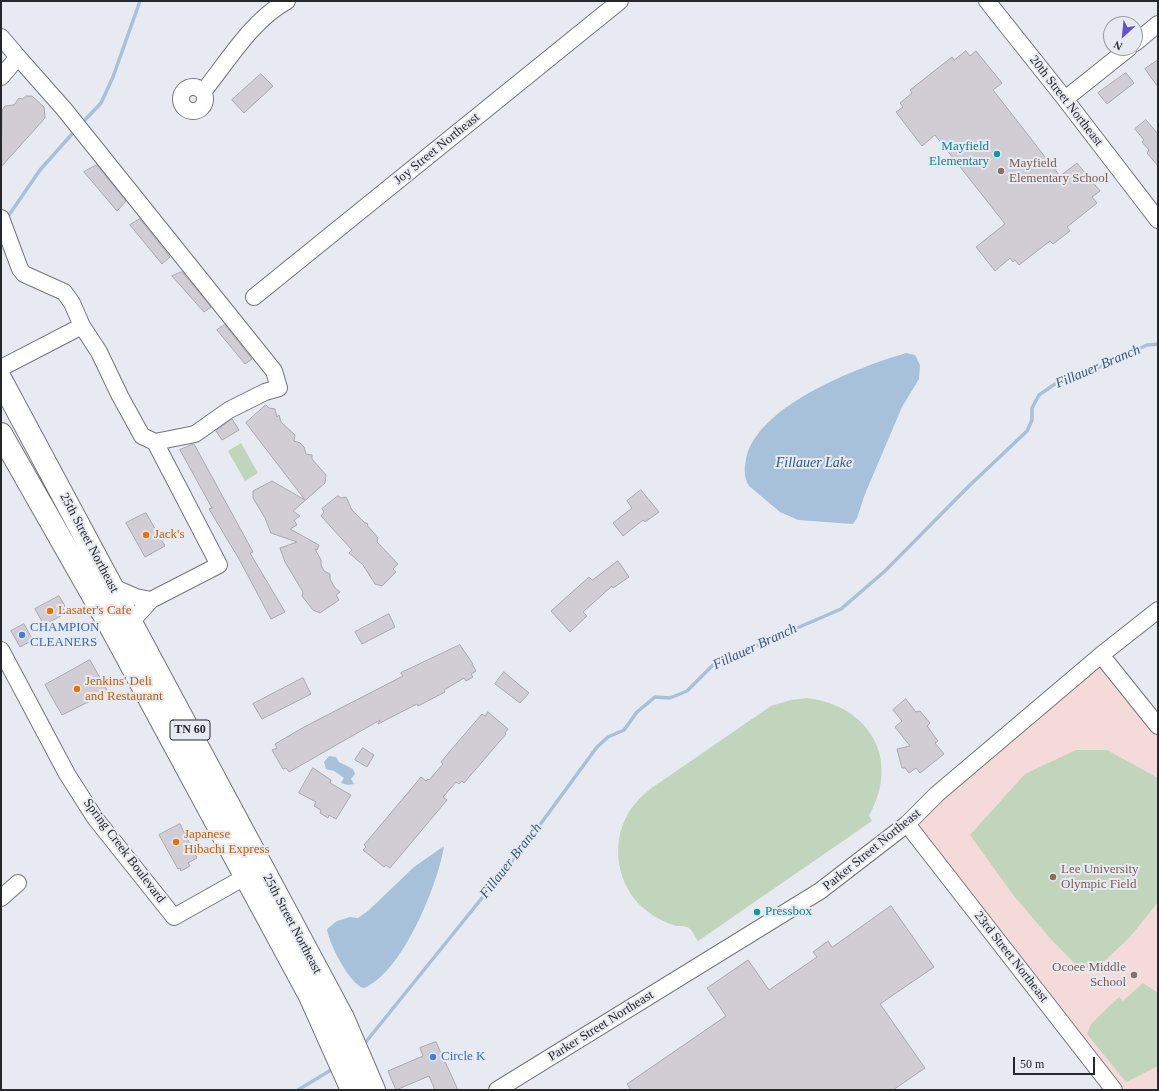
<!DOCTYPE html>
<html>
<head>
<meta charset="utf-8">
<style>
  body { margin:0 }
  #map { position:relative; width:1159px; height:1091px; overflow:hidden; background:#e8eaf2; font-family:Georgia,serif }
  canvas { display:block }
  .frame { position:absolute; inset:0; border:2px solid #26272a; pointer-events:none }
  .north { position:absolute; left:1103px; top:16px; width:40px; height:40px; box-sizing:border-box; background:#e8eaf2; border:1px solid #9a9ca2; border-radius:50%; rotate:207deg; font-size:11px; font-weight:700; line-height:16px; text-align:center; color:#26272a }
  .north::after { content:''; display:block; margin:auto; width:14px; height:18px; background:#6453cc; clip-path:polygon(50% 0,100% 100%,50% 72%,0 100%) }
  .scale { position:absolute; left:1013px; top:1057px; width:82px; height:18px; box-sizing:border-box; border:2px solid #26272a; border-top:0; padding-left:5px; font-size:12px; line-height:14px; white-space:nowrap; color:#26272a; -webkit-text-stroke:3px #e8eaf2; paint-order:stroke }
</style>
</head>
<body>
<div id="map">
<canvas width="1159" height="1091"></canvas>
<div class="frame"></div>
<div class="north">N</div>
<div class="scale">50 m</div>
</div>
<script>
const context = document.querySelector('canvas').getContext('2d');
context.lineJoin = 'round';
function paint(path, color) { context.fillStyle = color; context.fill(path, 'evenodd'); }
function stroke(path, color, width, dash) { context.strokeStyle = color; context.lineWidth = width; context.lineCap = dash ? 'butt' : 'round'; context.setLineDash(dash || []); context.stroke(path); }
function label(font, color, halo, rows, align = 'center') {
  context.font = font + ' Georgia,serif'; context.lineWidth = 4; context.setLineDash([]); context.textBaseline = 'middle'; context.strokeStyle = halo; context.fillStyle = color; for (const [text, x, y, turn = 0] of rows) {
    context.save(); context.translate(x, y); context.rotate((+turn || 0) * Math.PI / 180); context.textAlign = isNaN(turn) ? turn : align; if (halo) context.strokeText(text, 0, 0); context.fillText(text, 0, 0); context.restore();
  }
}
paint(new Path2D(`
  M1101,655L1158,726V1090H1114L907,824Z`), '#f4dad9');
paint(new Path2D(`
  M241,443L258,473L245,481L228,451Z
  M807,698C870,706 901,759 869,816L872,821L698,941C695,937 692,930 689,928C686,926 680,926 677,926C666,923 656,918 647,911C620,891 611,852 624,822C630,807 641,796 653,787L771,706L791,700Z
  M1076,750H1107L1158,778V902L1130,937L1097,968H1079L1048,936L1014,896L970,835L1025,774Z
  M1143,983L1158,993V1066L1126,1082L1087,1034L1091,1024L1119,997L1123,1001Z`), '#c0d5bc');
paint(new Path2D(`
  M906,353L915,355L920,365L919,379L902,407L865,494L857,518L853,524L798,520L780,512L749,486C744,478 744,468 746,459C757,405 859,367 906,353Z
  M329,756L336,757L339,762L353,769L355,774L351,779L354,784L348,785L341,783L344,778L334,771L326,769L324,762Z
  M444,846C438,885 402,973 364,988C350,985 329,944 327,929L337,921L350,917L358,918L368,911L414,867Z`), '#a8c1db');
stroke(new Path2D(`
  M84,121L101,103L113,77L140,1
  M9,215L40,170L72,134
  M365,1043L528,841L597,747L608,737L624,730L637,712L655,697L670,698L687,691L714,664L841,609L885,571L968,487L1027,431L1032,420V408L1039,395L1058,382L1095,369L1147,345L1158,344
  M298,1090L331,1070`), '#a8c1db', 3.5);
const building = new Path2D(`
  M966,51L970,56L976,51L1002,83L993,90L1060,176L1077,163L1100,191L1092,197L1097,203L1067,227L1070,231L1053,244L1050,241L1019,265L1015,260L1013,262L1010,258L995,271L976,247L1005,224L935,135L922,146L896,112L903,107L900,103L912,93L910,90L952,57L954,60Z
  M1158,60V87L1145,69Z
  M1126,73L1134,83L1107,104L1098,93Z
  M261,74L273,86L244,113L232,100Z
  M26,96H32L44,107L45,118L1,167L2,110L5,106L14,105L19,98L22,99Z
  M1146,120L1158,134V166L1147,153L1149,150L1142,142L1144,140L1135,129Z
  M97,165L126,201L117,211L84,172Z
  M140,219L170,257L162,264L130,225Z
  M182,272L211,307L204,312L172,276Z
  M225,325L252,359L245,364L217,330Z
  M266,405L269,408L275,409L277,417L279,415L281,422L295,435L294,441L300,443L304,447L306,454L312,455V459L326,475L325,483L293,511L300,516L294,520L297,525L290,529L319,545L317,550L315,549L321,560V565L324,571L330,574V579L335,588L340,592L336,595L339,600L320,613L313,610L302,596L303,592L285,562L280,548L297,542L271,533L265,518L253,498V491L272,481L305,500L246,423Z
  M232,419L239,430L222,440L216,431Z
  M194,444L253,552L250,553L285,612L271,619L239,559L209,509L212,508L180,450Z
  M641,490L659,512L645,522L643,520L623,536L613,523L632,508L627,501Z
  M338,496L341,498L346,497L352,510L364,522L368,524L367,525L378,538L377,542L398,564L393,569L396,572L382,586L375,584L363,565L349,553L352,550L321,516L324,512L322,509Z
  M146,513L165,546L145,557L126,523Z
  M618,561L629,577L613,588L612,586L583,612L587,616L570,632L551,611L589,577L592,580Z
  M59,596L65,606L62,607L66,613L44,625L35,609Z
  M389,614L395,627L362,644L355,632Z
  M24,624L33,640L20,647L11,631Z
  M460,645L473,664H472L476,671L471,674L473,677L466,681L464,678L444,690L445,692L418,706L417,704L378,724L380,720L289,772L286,768L283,769L272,750L277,748L275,744L304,727L403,676L401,673Z
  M90,660L108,692L62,715L45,685Z
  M504,672L529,693L520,703L495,684Z
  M303,678L311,694L262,719L253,704Z
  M906,699L916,712L920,711L930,723L927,726L938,741L935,743L944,754L920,773L916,768L909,773L905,768H902L897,749L910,746L895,727L902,721L893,710Z
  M488,712L508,729L505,733L506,734L464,783L462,781L459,784L456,782L443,797L447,800L390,868L386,865L384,867L363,850L366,847L364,845L421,777L426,781L428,779L429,780L443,764L441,762L451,750L482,714L485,716Z
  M363,748L374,755L367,767L355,760Z
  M313,768L331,780L330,783L351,795L336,819L329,815L328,818L320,813L321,810L314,806L316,802L299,793Z
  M180,824L197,858L188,863L190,866L181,871L180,868L178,869L159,835Z
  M891,906L934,967L880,1004L925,1068L893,1090H631L627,1084L726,1016L707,988L748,960L769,990L817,957L813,952L828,941L832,947Z
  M436,1042L458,1090H435L429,1076L396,1090L388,1071L423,1056L420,1048Z`);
paint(building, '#d0cdd5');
stroke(building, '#aaa6ae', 1);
const minor = new Path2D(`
  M987,1L1065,99L1158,220
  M1,37L18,57
  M1135,43L1158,24
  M1,77L18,57L64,109L274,371L279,388L265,392L229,410L195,434L155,442L142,436L120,396L99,352L82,326L72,303L64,292L24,274L20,269L1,218
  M181 99a12 12 0 1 1 24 0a12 12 0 1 1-24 0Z
  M203,92C228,61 252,20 287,1
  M1065,99L1129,48
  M254,297L620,1
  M1,368L82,326
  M113,587L136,597L151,600
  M131,622L151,600L219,565L155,442
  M1,650L67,774L95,818L174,917L245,877
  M1101,655L1158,726
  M907,824L1114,1090
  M1,898L18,883
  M497,1090L820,891L907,824L937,794L1101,655L1158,610`);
const highway = new Path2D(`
  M1,380L343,1018L374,1090
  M1,434L108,622L310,996L352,1090`);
stroke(minor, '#74757c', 18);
stroke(highway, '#74757c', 24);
stroke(minor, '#fff', 16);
stroke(highway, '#fff', 22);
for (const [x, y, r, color] of [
  [997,154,4,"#0f9aa8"],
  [1001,171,4,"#8d6e63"],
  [146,535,4,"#e8710a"],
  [50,611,4,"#e8710a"],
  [22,635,4,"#3f7fe0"],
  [77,689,4,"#e8710a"],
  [176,842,4,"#e8710a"],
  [1053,877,4,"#8d6e63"],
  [757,912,4,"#0f9aa8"],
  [1134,975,4,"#8d6e63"],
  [433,1057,4,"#3f7fe0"]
]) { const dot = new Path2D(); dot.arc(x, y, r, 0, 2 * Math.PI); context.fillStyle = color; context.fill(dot); stroke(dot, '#e8eaf2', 1.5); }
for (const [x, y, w] of [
  [190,730,40]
]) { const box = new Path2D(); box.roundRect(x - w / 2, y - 10, w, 20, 3); context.fillStyle = '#e8eaf2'; context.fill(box); stroke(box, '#26272a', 1); }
label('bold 12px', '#26272a', null, [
  ["TN 60",190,730]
]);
label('13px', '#26272a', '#e8eaf2', [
  ["20th Street Northeast",1066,101,52],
  ["Joy Street Northeast",437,149,-39],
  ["25th Street Northeast",89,543,62],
  ["Parker Street Northeast",872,850,-39],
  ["Spring Creek Boulevard",124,851,53],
  ["25th Street Northeast",292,924,62],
  ["23rd Street Northeast",1011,957,52],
  ["Parker Street Northeast",601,1026,-32]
]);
label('13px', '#0d838f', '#e8eaf2', [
  ["Mayfield",989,147],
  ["Elementary",989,162],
  ["Pressbox",765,912,"left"]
], 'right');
label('13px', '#785e54', '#e8eaf2', [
  ["Mayfield",1009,164],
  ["Elementary School",1009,179],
  ["Lee University",1061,870],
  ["Olympic Field",1061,885],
  ["Ocoee Middle",1126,968,"right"],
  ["School",1126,983,"right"]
], 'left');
label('13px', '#c56008', '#e8eaf2', [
  ["Jack's",154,535],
  ["Lasater's Cafe",58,611],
  ["Jenkins' Deli",85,682],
  ["and Restaurant",85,697],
  ["Japanese",184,835],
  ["Hibachi Express",184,850]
], 'left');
label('13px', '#366cbe', '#e8eaf2', [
  ["CHAMPION",30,628],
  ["CLEANERS",30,643],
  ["Circle K",441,1057]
], 'left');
label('italic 14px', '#31587d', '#e8eaf2', [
  ["Fillauer Branch",1098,367,-23],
  ["Fillauer Lake",814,463],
  ["Fillauer Branch",755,647,-25],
  ["Fillauer Branch",511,861,-52]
]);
</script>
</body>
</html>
